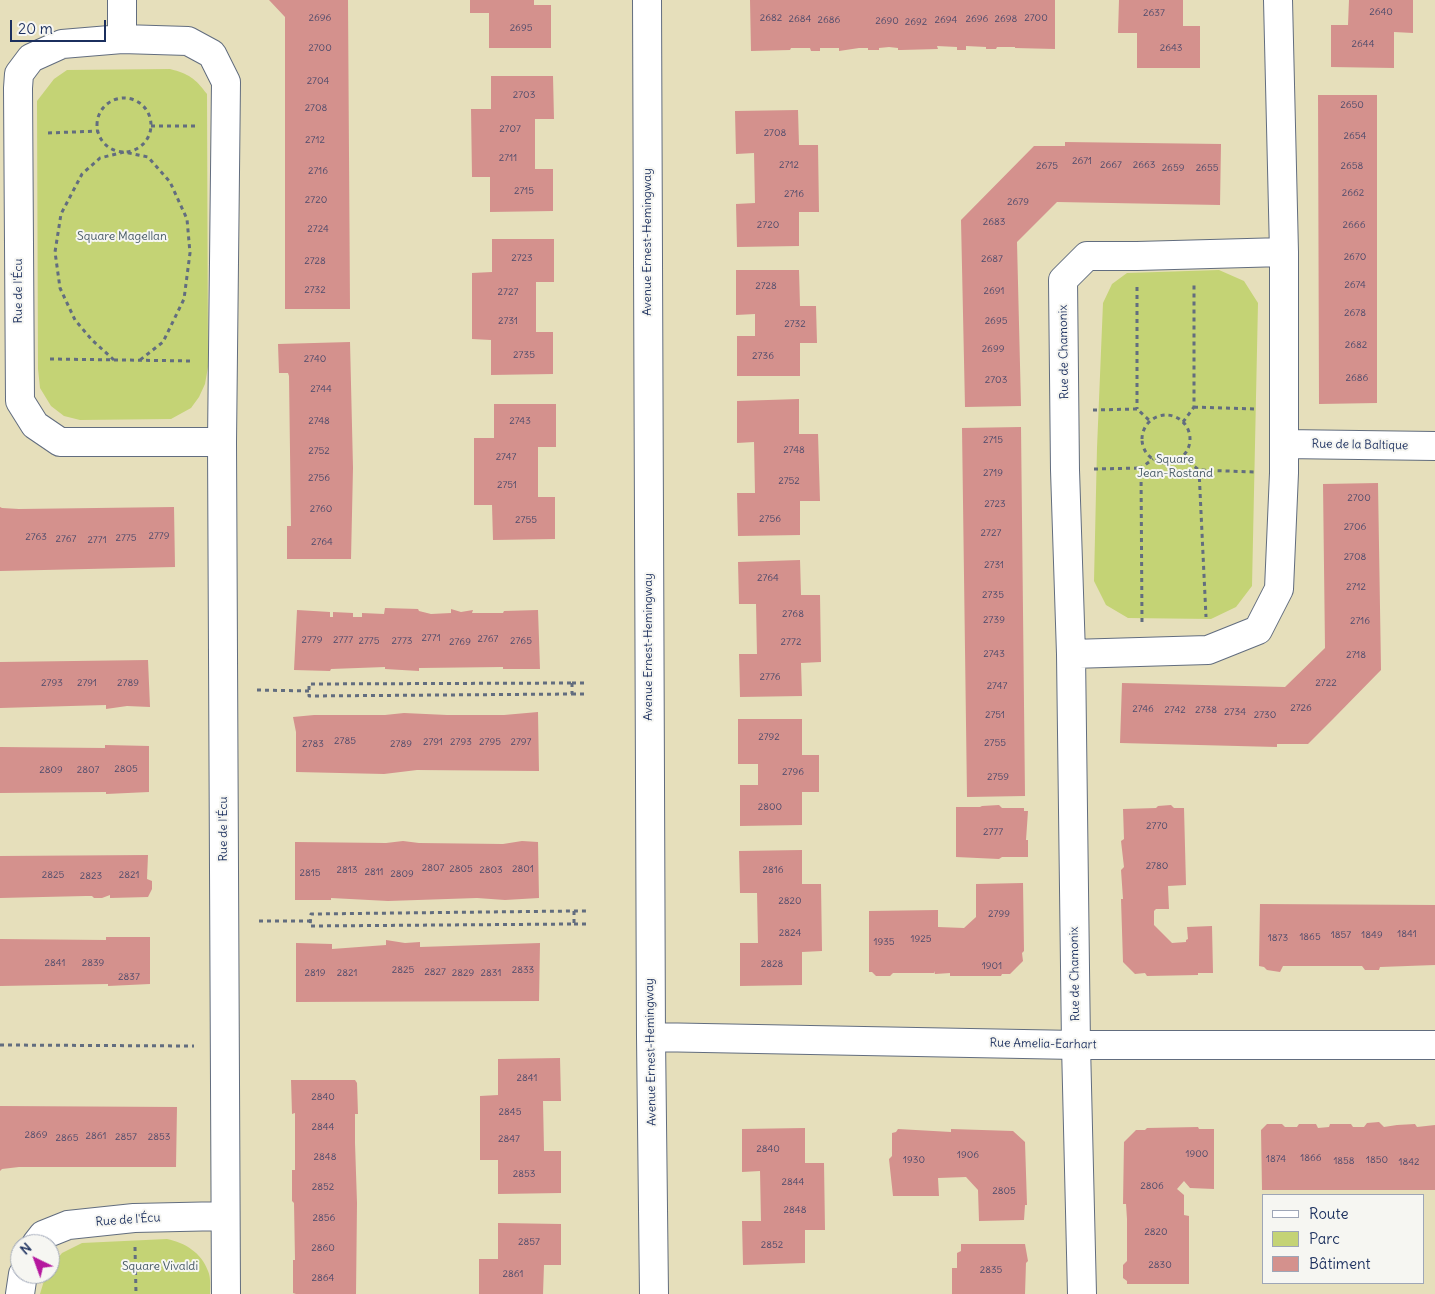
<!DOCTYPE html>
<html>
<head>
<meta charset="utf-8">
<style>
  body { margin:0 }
  #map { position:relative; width:1435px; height:1294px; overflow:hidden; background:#e6dfbb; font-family:Delius,sans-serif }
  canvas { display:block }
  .legend { position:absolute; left:1262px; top:1194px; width:162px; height:90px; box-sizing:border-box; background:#f6f6f2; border:1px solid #9ea6b7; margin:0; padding:6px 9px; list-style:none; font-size:15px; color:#1b2f5e }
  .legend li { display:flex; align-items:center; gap:10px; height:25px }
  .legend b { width:25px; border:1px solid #9ea6b7 }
  .north { position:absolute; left:10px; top:1234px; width:50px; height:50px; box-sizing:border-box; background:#f6f6f2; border:1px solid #9ea6b7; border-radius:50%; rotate:318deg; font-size:14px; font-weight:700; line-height:20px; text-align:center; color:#1b2f5e }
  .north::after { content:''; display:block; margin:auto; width:18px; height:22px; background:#b5179e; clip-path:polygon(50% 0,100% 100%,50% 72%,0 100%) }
  .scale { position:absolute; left:10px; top:20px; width:96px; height:22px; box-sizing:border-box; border:2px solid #1b2f5e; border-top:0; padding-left:6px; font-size:15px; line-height:18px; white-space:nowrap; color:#1b2f5e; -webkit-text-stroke:4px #f6f6f2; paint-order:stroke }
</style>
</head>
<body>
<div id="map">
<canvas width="1435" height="1294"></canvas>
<ul class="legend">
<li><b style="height:6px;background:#fff"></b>Route</li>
<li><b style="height:14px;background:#c4d375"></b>Parc</li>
<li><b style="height:14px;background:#d4918d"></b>Bâtiment</li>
</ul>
<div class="north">N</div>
<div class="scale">20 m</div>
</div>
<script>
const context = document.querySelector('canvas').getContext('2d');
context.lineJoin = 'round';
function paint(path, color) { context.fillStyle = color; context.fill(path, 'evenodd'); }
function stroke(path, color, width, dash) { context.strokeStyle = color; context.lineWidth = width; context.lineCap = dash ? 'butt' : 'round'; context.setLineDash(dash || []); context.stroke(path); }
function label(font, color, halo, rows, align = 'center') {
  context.font = font + ' Delius,sans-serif'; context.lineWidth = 4; context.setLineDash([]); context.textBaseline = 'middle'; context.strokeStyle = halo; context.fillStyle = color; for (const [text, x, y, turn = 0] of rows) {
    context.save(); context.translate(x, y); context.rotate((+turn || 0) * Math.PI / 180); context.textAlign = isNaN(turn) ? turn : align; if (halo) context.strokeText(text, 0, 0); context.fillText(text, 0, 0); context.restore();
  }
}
paint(new Path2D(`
  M170,69C189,74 195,78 207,94L208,367L205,384L199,397L191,408L171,419L80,420L64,416L51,406L40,388L38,369L37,101L54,79L67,70Z
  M1219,270L1244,281L1258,303L1252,586L1236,607L1211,619L1128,618L1106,605L1094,581L1097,448L1103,303L1112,284L1127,273Z
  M167,1239C185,1243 201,1252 208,1271C211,1277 210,1287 210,1294H40L46,1274H50V1268L62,1253L82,1243Z`), '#c4d375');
paint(new Path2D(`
  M269,0H348L350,309H285V17Z
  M470,0H534V5H551V48H489V13H470Z
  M750,0H1055V49L1015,48V47H997L996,49H986V47L966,46V50H957V47L937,46L938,49L901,50H898V48L889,47L879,48V50H868V48H859L839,51V48H820V51H811L810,48H791L790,50L751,51Z
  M1119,0H1183V26H1200V68H1137V33H1118Z
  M1349,0H1413V33L1394,32V68L1331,67V25H1348Z
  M491,76H553L554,119H535V169H553V211L490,212V177H472L471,109H491Z
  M1318,95H1377V403L1319,404Z
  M798,110L799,145H818L819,212H799V246L737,247L736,204L755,203L754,153L736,154L735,111Z
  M1065,142L1221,144L1220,205L1057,202L1017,242L1021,406L965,407L961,220L1034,146H1065Z
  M492,239H554V282H536V332H553V374L491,375V340L472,339V273L492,272Z
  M736,270H799L800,306H816L817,343H800V376H737V336H755V314L736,315Z
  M350,342L353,468L351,559H287V526H291L289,376L288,373H279L278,344Z
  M799,399V434H818L820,501H800V535L738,536L737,493H755L754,442L737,443V401Z
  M494,404H556V447H538V497H555V539L493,540L492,505H474V438H494Z
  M1021,427L1025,796L967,797L962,428Z
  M1378,483L1381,670L1333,719L1308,744H1277V747L1120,743L1122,683L1285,687L1325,648L1323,484Z
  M0,507L2,508L19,509L174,507L175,567L0,571Z
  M800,560L801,595H820L821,662L801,663L802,696L740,697L739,654H757L756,604H739L738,562Z
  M385,608L418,609L419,611L431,614L451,613V609L461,612L473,610L472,613H503L504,611L538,610L540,669H503V667L419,668V671L385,669V667L331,669L330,671L294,670L297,610L330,612V617H333V612L353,613V617H362V613L384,614Z
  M148,660L150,707L127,706L106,709V705L0,708V662Z
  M538,712L539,771L417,770L384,774L296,772V732L293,717L314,715H385L404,713L447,715H504Z
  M738,719H802V755H819V792H802V825L740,826V785H758V764H738Z
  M105,745L149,746V792L106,794V792L0,793V747L105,748Z
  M999,805L1002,808H1024V811H1028L1026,840H1028V857H1002L999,859L956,857V807H980L982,806Z
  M1171,805L1174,808H1184L1186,885L1168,886L1169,909H1156L1154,911V925L1172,943L1186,942V940L1188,939L1187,927L1212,926L1213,973H1198V975L1147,976L1145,973L1135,974L1123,962L1121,899H1123L1121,870L1124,867L1121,841L1124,839L1123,809L1156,808L1158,806Z
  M403,841L419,843L503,844L522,841L538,842L539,898L505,900L477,898L388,901L331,898V900H295V842L386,843Z
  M802,850V884H821L822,951L802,952V985L740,986V943H758L757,893H740L739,851Z
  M148,855L147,879L152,881V889L148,897L110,898V895L102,898H94L92,896H86L0,898V856Z
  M1023,883L1024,951L1022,953L1023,961L1010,974H1002L1001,976H950V973L935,974L934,971V973H893L890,976H876L872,972H869V911L938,910V927L964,928L976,917V884Z
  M1260,904L1435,905V965L1380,967L1379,970H1365L1362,966H1283L1280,972L1267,970L1264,967L1259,966Z
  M106,937H150V984L108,986V984L0,986V939L106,940Z
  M386,940L405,943L420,942V947L540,943L539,1001L296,1002V943L332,944V949L386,945Z
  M560,1058L561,1101H543L544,1151H561V1193L498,1194V1160H480V1096L498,1095V1059Z
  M291,1080H355L357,1083L358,1114H355V1143L357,1203L356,1294H296L293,1293V1260H295L294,1203L292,1201V1170H295V1113L292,1114Z
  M0,1106L177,1107L176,1167H19L2,1169L0,1171Z
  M1379,1122L1384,1127L1397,1125L1415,1124L1417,1127L1435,1125V1190H1262L1261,1130L1267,1124H1282L1285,1127H1297L1299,1124H1316L1318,1128L1329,1127L1330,1124H1351L1353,1127H1364L1367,1123Z
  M1198,1127L1199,1129H1214V1189L1190,1188L1184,1181L1177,1189L1184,1195V1215L1189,1216V1284H1127V1281L1123,1278V1265L1127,1261V1219L1126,1204H1123L1124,1142L1136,1130H1145L1147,1128Z
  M805,1128V1163H824L825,1230H805V1263L743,1265L742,1221H761L760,1171L742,1172V1129Z
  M898,1129L951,1132V1129L1013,1131L1025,1142L1027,1205H1025L1024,1220L979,1221L978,1190L966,1177L938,1178L939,1196H893L889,1159L892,1156V1133L896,1132Z
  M498,1223L561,1224V1265H544L543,1294H479V1259H498Z
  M961,1244H1025L1028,1261L1026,1263L1025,1294H952V1268H957V1253L961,1251Z`), '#d4918d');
const minor = new Path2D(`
  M647,0L651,1037L654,1294
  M122,39V0
  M222,442H60L35,425L20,401L18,88L19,74L31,58L62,44L122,39L188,41L212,54L226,82L222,442L226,1294
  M1284,444L1435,446
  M1071,654L1208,650L1258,630L1279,589L1284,473V252L1278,0
  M651,1037L1076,1045H1435
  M36,1244L43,1235L68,1225L134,1218L225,1216
  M20,1294L23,1274
  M1082,1294L1076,1045L1071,654L1065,470L1063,280L1087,256H1137L1284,252`);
stroke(minor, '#626d7f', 30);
stroke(new Path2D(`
  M97 125a27 27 0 1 1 54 0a27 27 0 1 1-54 0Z
  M151,126H196
  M48,133L98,131
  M1137,287V409
  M50,359L194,361
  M114,360L92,340L75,320L60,288L55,252L61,214L82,174L100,158L124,152L148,157L170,182L187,219L190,253L184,299L163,342L140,360
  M1194,407L1254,409
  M1093,410L1137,409L1150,421
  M1142 439a24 24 0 1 1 48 0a24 24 0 1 1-48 0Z
  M1183,422L1194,407V284
  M1182,457L1199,470L1254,472
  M1094,469L1141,468
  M1199,470L1206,617
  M1142,622L1141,468L1153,459
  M572,683V694L309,696V684Z
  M572,683H585
  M257,690L309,691
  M572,694H585
  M574,911V924L310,926L311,914L574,911H586
  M259,921H310
  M574,924H586
  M0,1045L194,1046
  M135,1247L136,1294`), '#626d7f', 3, [4, 4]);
stroke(minor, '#fff', 28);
label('10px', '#49486a', null, [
  ["2640",1381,12],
  ["2637",1154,13],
  ["2696",320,18],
  ["2682",771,18],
  ["2700",1036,18],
  ["2684",800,19],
  ["2696",977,19],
  ["2698",1006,19],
  ["2686",829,20],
  ["2694",946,20],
  ["2690",887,21],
  ["2692",916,22],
  ["2695",521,28],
  ["2644",1363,44],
  ["2700",320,48],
  ["2643",1171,48],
  ["2704",318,81],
  ["2703",524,95],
  ["2650",1352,105],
  ["2708",316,108],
  ["2707",510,129],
  ["2708",775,133],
  ["2654",1355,136],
  ["2712",315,140],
  ["2711",508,158],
  ["2671",1082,161],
  ["2712",789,165],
  ["2667",1111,165],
  ["2663",1144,165],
  ["2675",1047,166],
  ["2658",1352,166],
  ["2659",1173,168],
  ["2655",1207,168],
  ["2716",318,171],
  ["2715",524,191],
  ["2662",1353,193],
  ["2716",794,194],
  ["2720",316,200],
  ["2679",1018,202],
  ["2683",994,222],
  ["2720",768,225],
  ["2666",1354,225],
  ["2724",318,229],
  ["2670",1355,257],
  ["2723",522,258],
  ["2687",992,259],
  ["2728",315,261],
  ["2674",1355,285],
  ["2728",766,286],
  ["2732",315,290],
  ["2691",994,291],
  ["2727",508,292],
  ["2678",1355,313],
  ["2731",508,321],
  ["2695",996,321],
  ["2732",795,324],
  ["2682",1356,345],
  ["2699",993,349],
  ["2735",524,355],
  ["2736",763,356],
  ["2740",315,359],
  ["2686",1357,378],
  ["2703",996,380],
  ["2744",321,389],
  ["2748",319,421],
  ["2743",520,421],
  ["2715",993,440],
  ["2748",794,450],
  ["2752",319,451],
  ["2747",506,457],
  ["2719",993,473],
  ["2756",319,478],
  ["2752",789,481],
  ["2751",507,485],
  ["2700",1359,498],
  ["2723",995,504],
  ["2760",321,509],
  ["2756",770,519],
  ["2755",526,520],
  ["2706",1355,527],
  ["2727",991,533],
  ["2779",159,536],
  ["2763",36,537],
  ["2775",126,538],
  ["2767",66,539],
  ["2771",97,540],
  ["2764",322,542],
  ["2708",1355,557],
  ["2731",994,565],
  ["2764",768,578],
  ["2712",1356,587],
  ["2735",993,595],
  ["2768",793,614],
  ["2739",994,620],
  ["2716",1360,621],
  ["2771",431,638],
  ["2767",488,639],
  ["2779",312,640],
  ["2777",343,640],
  ["2775",369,641],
  ["2773",402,641],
  ["2765",521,641],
  ["2769",460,642],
  ["2772",791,642],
  ["2743",994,654],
  ["2718",1356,655],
  ["2776",770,677],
  ["2793",52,683],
  ["2791",87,683],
  ["2789",128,683],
  ["2722",1326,683],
  ["2747",997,686],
  ["2726",1301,708],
  ["2746",1143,709],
  ["2742",1175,710],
  ["2738",1206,710],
  ["2734",1235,712],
  ["2751",995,715],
  ["2730",1265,715],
  ["2792",769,737],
  ["2785",345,741],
  ["2791",433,742],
  ["2793",461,742],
  ["2795",490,742],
  ["2797",521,742],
  ["2755",995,743],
  ["2783",313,744],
  ["2789",401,744],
  ["2805",126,769],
  ["2809",51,770],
  ["2807",88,770],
  ["2796",793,772],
  ["2759",998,777],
  ["2800",770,807],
  ["2770",1157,826],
  ["2777",993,832],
  ["2780",1157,866],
  ["2807",433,868],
  ["2805",461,869],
  ["2801",523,869],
  ["2813",347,870],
  ["2803",491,870],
  ["2816",773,870],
  ["2811",374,872],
  ["2815",310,873],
  ["2809",402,874],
  ["2825",53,875],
  ["2821",129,875],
  ["2823",91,876],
  ["2820",790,901],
  ["2799",999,914],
  ["2824",790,933],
  ["1841",1407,934],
  ["1857",1341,935],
  ["1849",1372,935],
  ["1865",1310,937],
  ["1873",1278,938],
  ["1925",921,939],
  ["1935",884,942],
  ["2841",55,963],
  ["2839",93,963],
  ["2828",772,964],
  ["1901",992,966],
  ["2825",403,970],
  ["2833",523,970],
  ["2827",435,972],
  ["2819",315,973],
  ["2821",347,973],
  ["2829",463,973],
  ["2831",491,973],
  ["2837",129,977],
  ["2841",527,1078],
  ["2840",323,1097],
  ["2845",510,1112],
  ["2844",323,1127],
  ["2869",36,1135],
  ["2861",96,1136],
  ["2857",126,1137],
  ["2853",159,1137],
  ["2865",67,1138],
  ["2847",509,1139],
  ["2840",768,1149],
  ["1900",1197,1154],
  ["1906",968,1155],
  ["2848",325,1157],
  ["1866",1311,1158],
  ["1874",1276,1159],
  ["1930",914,1160],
  ["1850",1377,1160],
  ["1858",1344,1161],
  ["1842",1409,1162],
  ["2853",524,1174],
  ["2844",793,1182],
  ["2806",1152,1186],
  ["2852",323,1187],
  ["2805",1004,1191],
  ["2848",795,1210],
  ["2856",324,1218],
  ["2820",1156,1232],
  ["2857",529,1242],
  ["2852",772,1245],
  ["2860",323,1248],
  ["2830",1160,1265],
  ["2835",991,1270],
  ["2861",513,1274],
  ["2864",323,1278]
]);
label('12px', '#455864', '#f6f6f2', [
  ["Square Magellan",122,237],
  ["Square",1175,460],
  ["Jean-Rostand",1175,474],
  ["Square Vivaldi",160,1267]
]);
label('12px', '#1b2f5e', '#f6f6f2', [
  ["Avenue Ernest-Hemingway",648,242,-90],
  ["Rue de l'Écu",19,291,-90],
  ["Rue de Chamonix",1064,352,-91],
  ["Rue de la Baltique",1360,445,1],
  ["Avenue Ernest-Hemingway",649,647,-90],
  ["Rue de l'Écu",224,829,-90],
  ["Rue de Chamonix",1075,974,-91],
  ["Rue Amelia-Earhart",1043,1044,1],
  ["Avenue Ernest-Hemingway",651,1052,-91],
  ["Rue de l'Écu",128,1220,-4]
]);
</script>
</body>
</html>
